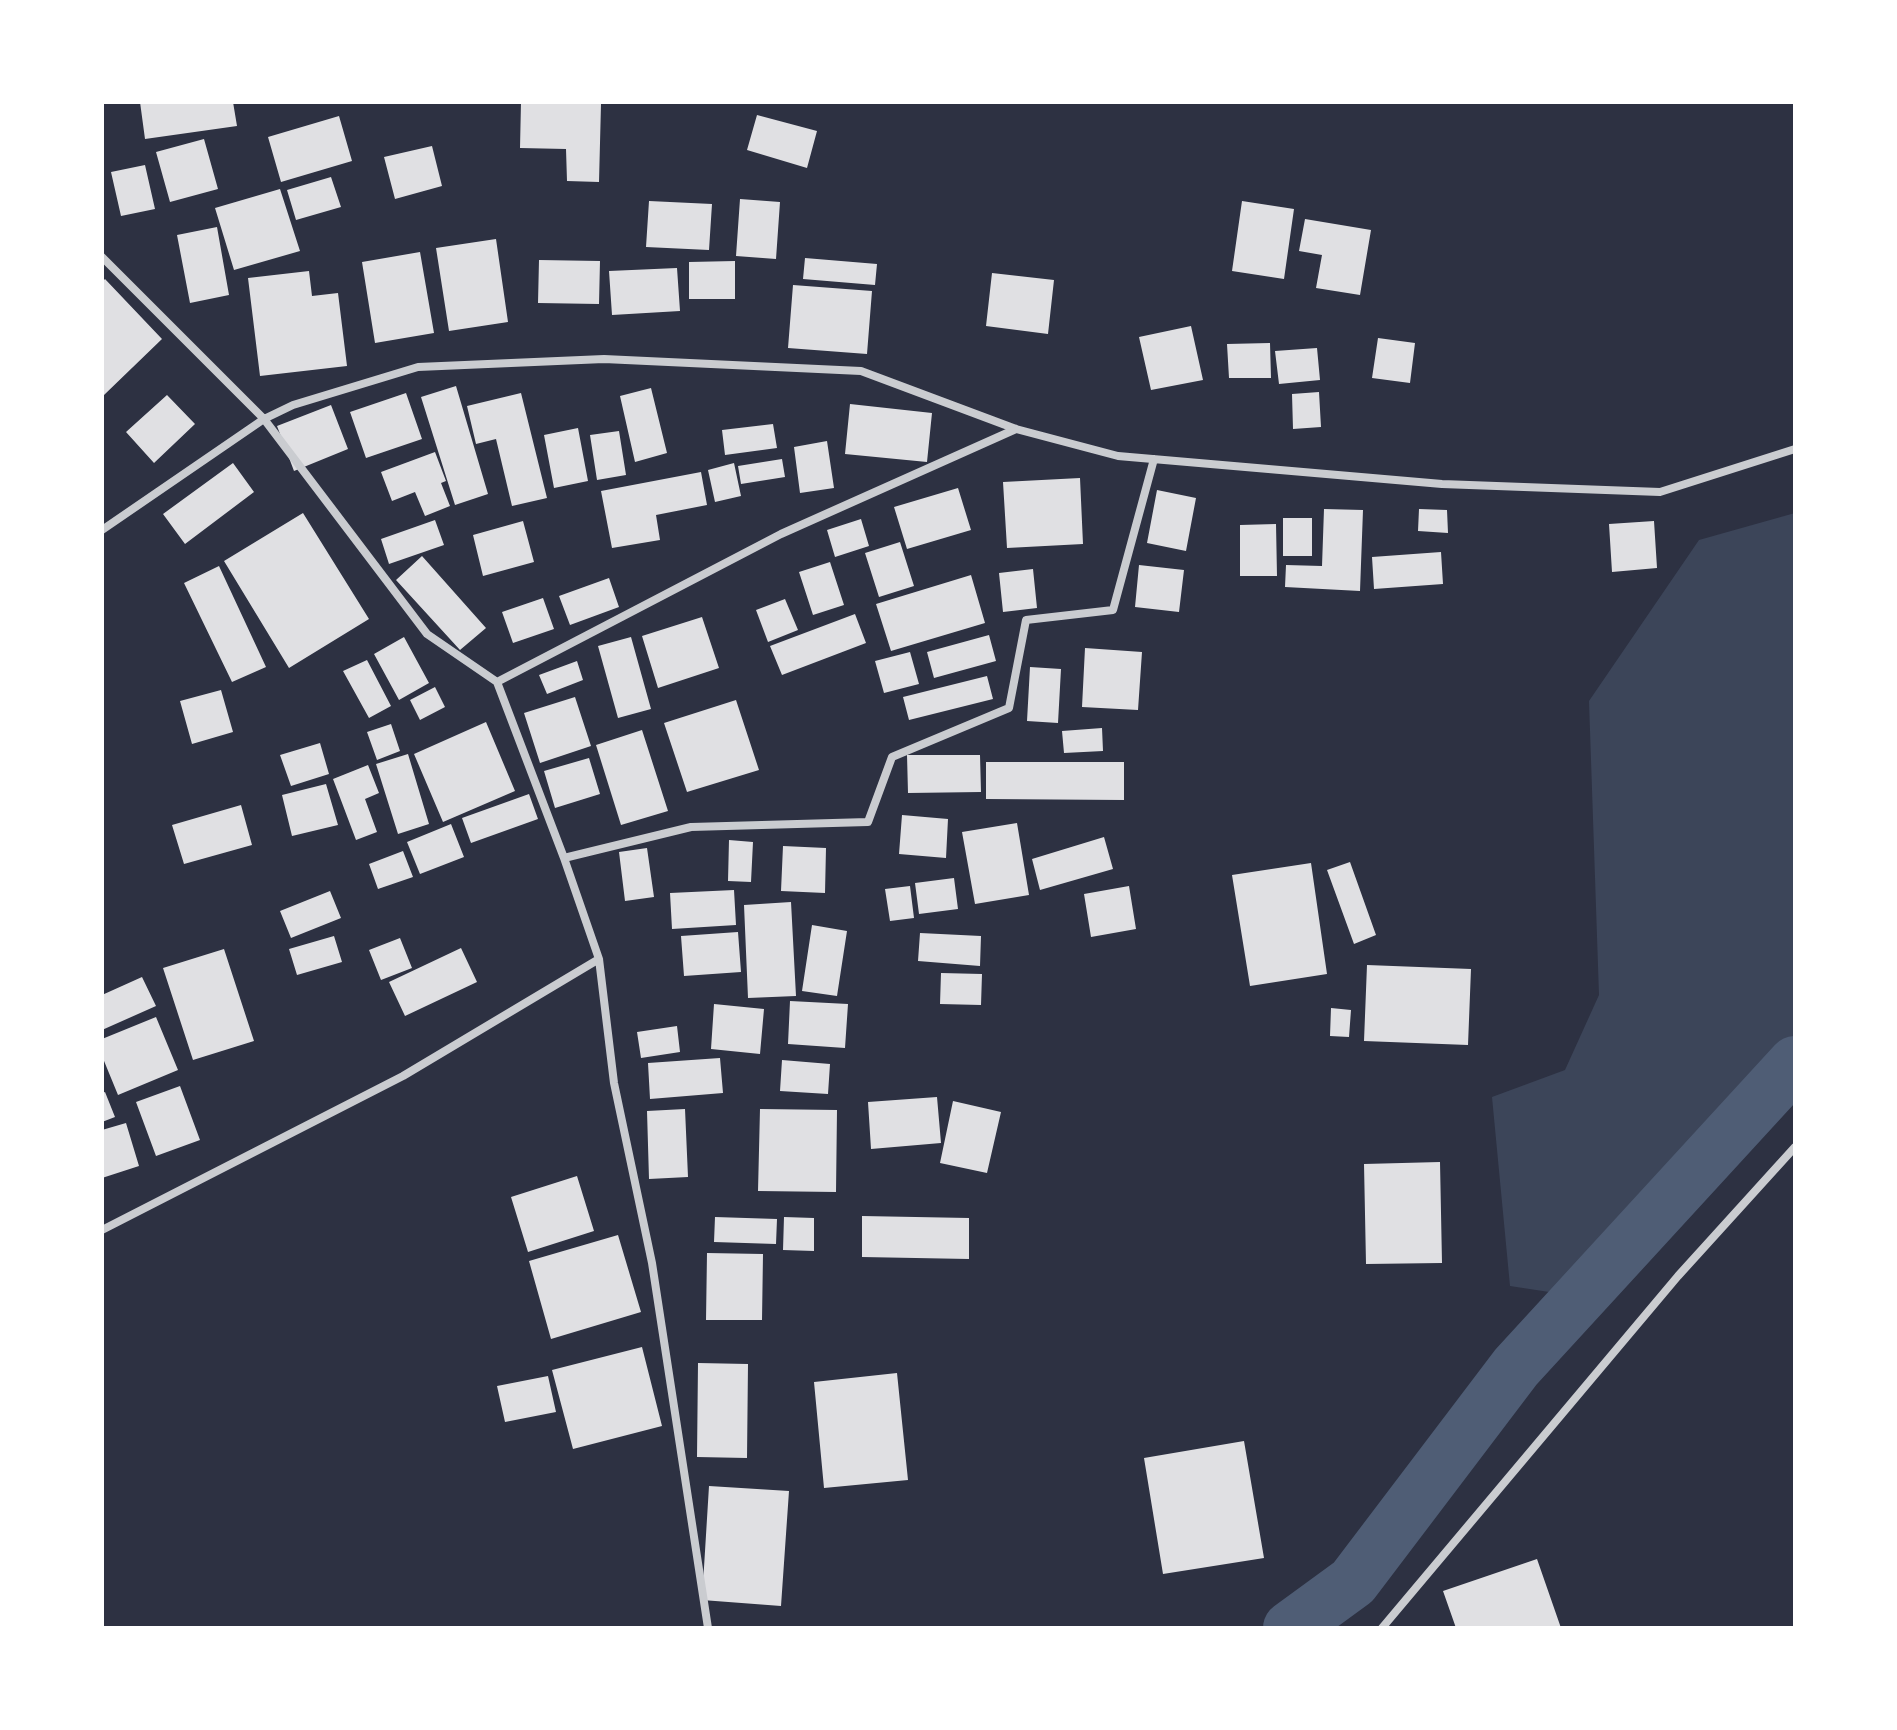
<!DOCTYPE html>
<html>
<head>
<meta charset="utf-8">
<style>
  body { margin:0 }
  #map { position:relative; width:1897px; height:1730px; overflow:hidden; background:#2d3142; font-family:"Public Sans",sans-serif }
  canvas { display:block }
  .frame { position:absolute; inset:0; border:104px solid #fff; pointer-events:none }
</style>
</head>
<body>
<div id="map">
<canvas width="1897" height="1730"></canvas>
<div class="frame"></div>
</div>
<script>
const context = document.querySelector('canvas').getContext('2d');
context.lineJoin = 'round';
function paint(path, color) { context.fillStyle = color; context.fill(path, 'evenodd'); }
function stroke(path, color, width, dash) { context.strokeStyle = color; context.lineWidth = width; context.lineCap = dash ? 'butt' : 'round'; context.setLineDash(dash || []); context.stroke(path); }
paint(new Path2D(`
  M1795,513V1093L1608,1301L1510,1286L1492,1097L1565,1070L1599,995L1589,701L1699,540Z`), '#3c4559');
stroke(new Path2D(`
  M1290,1628L1353,1582L1516,1367L1795,1063`), '#4f5d75', 54);
paint(new Path2D(`
  M140,102H233L237,126L145,139Z
  M521,102L601,104L599,182L567,181L566,149L520,148Z
  M757,115L817,131L807,168L747,150Z
  M339,116L352,161L281,182L268,137Z
  M204,139L218,189L170,202L156,152Z
  M432,146L442,186L395,199L384,157Z
  M145,165L155,209L121,216L111,172Z
  M331,177L341,207L296,220L287,190Z
  M280,189L300,251L234,270L215,208Z
  M740,199L780,202L776,259L736,256Z
  M649,201L712,204L709,250L646,247Z
  M1242,201L1294,209L1284,279L1232,271Z
  M1305,219L1371,230L1360,295L1316,288L1322,255L1299,251Z
  M217,227L229,295L190,303L177,235Z
  M496,239L508,322L449,331L436,248Z
  M420,252L434,333L375,343L362,262Z
  M805,258L877,264L875,285L803,279Z
  M539,260L600,261L599,304L538,303Z
  M735,261V299H689V262Z
  M677,268L680,311L612,315L609,271Z
  M309,271L312,296L338,293L347,366L260,376L248,278Z
  M992,273L1054,280L1048,334L986,326Z
  M105,279L162,339L104,395L102,393V282Z
  M793,285L872,291L867,354L788,348Z
  M1191,326L1203,380L1151,390L1139,337Z
  M1378,338L1415,343L1410,383L1372,378Z
  M1270,343L1271,378H1229L1227,344Z
  M1317,348L1320,380L1279,384L1275,351Z
  M456,386L488,494L455,505L421,397Z
  M651,388L667,453L635,462L620,396Z
  M1319,392L1321,427L1293,429L1292,394Z
  M406,393L422,439L366,458L350,412Z
  M521,393L547,498L512,506L496,439L476,444L467,406Z
  M167,395L195,424L154,463L126,432Z
  M850,404L932,413L927,462L845,454Z
  M331,405L348,449L294,471L277,426Z
  M773,424L777,448L725,455L722,430Z
  M578,428L588,481L554,488L544,435Z
  M619,431L626,475L597,480L590,435Z
  M827,441L834,488L800,493L794,447Z
  M435,452L446,481L441,483L450,506L425,516L415,492L392,501L381,472Z
  M782,459L785,477L741,484L738,466Z
  M233,463L254,492L185,544L163,514Z
  M734,463L741,496L715,502L708,470Z
  M701,472L707,505L656,515L660,540L612,548L601,491Z
  M1080,478L1083,544L1007,548L1003,482Z
  M958,488L971,530L907,549L894,507Z
  M1157,490L1196,498L1186,551L1147,543Z
  M1324,509L1363,510L1360,591L1285,587L1286,565L1322,566Z
  M1419,509L1447,510L1448,533L1418,531Z
  M303,513L369,619L289,668L224,561Z
  M1283,518H1312V556H1283Z
  M861,519L869,546L835,557L827,530Z
  M435,520L444,545L389,564L381,539Z
  M523,521L534,562L483,576L473,535Z
  M1654,521L1657,568L1612,572L1609,524Z
  M1276,524L1277,576H1240V525Z
  M900,542L914,586L879,597L865,553Z
  M1441,552L1443,584L1374,589L1372,557Z
  M422,556L486,628L460,650L396,580Z
  M830,562L844,605L813,615L799,572Z
  M1139,565L1184,570L1179,612L1135,607Z
  M219,566L266,667L232,682L184,583Z
  M1033,569L1037,608L1003,612L999,573Z
  M971,575L985,623L891,651L876,604Z
  M609,578L619,607L570,625L559,596Z
  M543,598L554,629L513,643L502,612Z
  M785,599L798,630L768,642L756,610Z
  M855,614L866,643L782,675L770,646Z
  M702,617L719,668L658,688L642,636Z
  M989,635L996,661L934,678L927,652Z
  M404,637L429,683L399,700L374,654Z
  M631,637L651,709L618,718L598,646Z
  M1085,648L1142,652L1138,710L1082,707Z
  M910,652L919,684L884,693L875,661Z
  M367,660L391,706L369,718L343,671Z
  M577,661L583,680L547,694L539,675Z
  M1030,667L1061,669L1058,723L1027,721Z
  M987,676L993,699L909,720L903,697Z
  M435,687L445,707L420,720L410,700Z
  M221,690L233,732L192,744L180,701Z
  M575,697L591,746L540,763L524,713Z
  M736,700L759,770L687,792L664,723Z
  M486,722L515,791L443,822L414,754Z
  M391,724L400,751L377,760L367,732Z
  M1102,728L1103,751L1064,753L1062,731Z
  M642,730L668,811L621,825L596,745Z
  M320,743L329,774L291,786L280,755Z
  M408,754L429,824L398,834L376,764Z
  M907,755H980L981,792L908,793Z
  M589,758L600,794L555,808L544,771Z
  M986,762H1124V800L986,799Z
  M368,765L379,793L365,799L377,832L356,840L333,779Z
  M326,784L338,825L292,836L282,795Z
  M529,794L538,819L471,843L462,818Z
  M241,805L252,845L184,864L172,825Z
  M902,815L948,819L946,858L899,854Z
  M1017,823L1029,895L975,904L962,832Z
  M451,824L464,857L420,874L407,842Z
  M1104,837L1113,869L1040,890L1032,859Z
  M729,840L753,842L751,882L728,881Z
  M783,846L826,848L825,893L781,891Z
  M647,848L654,897L625,901L619,852Z
  M403,851L413,877L378,889L369,864Z
  M1350,862L1376,935L1354,944L1327,870Z
  M1311,863L1327,974L1250,986L1232,875Z
  M954,878L958,909L919,914L915,883Z
  M910,886L914,918L890,921L885,889Z
  M1129,886L1136,929L1091,937L1084,894Z
  M734,890L736,925L672,929L670,893Z
  M330,891L341,918L291,938L280,911Z
  M791,902L796,996L748,998L744,905Z
  M812,925L847,931L837,996L802,991Z
  M738,932L741,972L684,976L681,936Z
  M920,933L981,936L980,966L918,961Z
  M334,936L342,962L297,975L289,949Z
  M400,938L412,968L381,980L369,950Z
  M461,948L477,982L405,1016L389,982Z
  M224,949L254,1041L193,1060L163,968Z
  M1367,965L1471,969L1468,1045L1364,1041Z
  M941,973L982,974L981,1005L940,1004Z
  M142,977L156,1006L102,1030V995Z
  M790,1001L848,1004L845,1048L788,1044Z
  M714,1004L764,1009L760,1054L711,1049Z
  M1331,1008L1351,1010L1349,1037L1330,1036Z
  M156,1017L178,1070L118,1095L102,1056V1039Z
  M677,1026L680,1052L641,1058L637,1032Z
  M720,1058L723,1093L650,1099L648,1063Z
  M782,1060L830,1064L828,1094L780,1091Z
  M180,1086L200,1140L156,1156L136,1102Z
  M105,1092L115,1117L102,1122V1093Z
  M937,1097L941,1143L871,1149L868,1102Z
  M953,1101L1001,1112L987,1173L940,1163Z
  M685,1109L688,1177L649,1179L647,1111Z
  M760,1109L837,1110L836,1192L758,1191Z
  M126,1123L139,1166L102,1178V1130Z
  M1440,1162L1442,1263L1366,1264L1364,1164Z
  M577,1176L594,1231L528,1252L511,1197Z
  M862,1216L969,1218V1259L862,1257Z
  M715,1217L777,1219L776,1244L714,1242Z
  M784,1217L814,1218V1251L783,1250Z
  M618,1235L641,1312L551,1339L529,1261Z
  M707,1253L763,1254L762,1320H706Z
  M642,1347L662,1426L573,1449L552,1370Z
  M698,1363L748,1364L747,1458L697,1457Z
  M897,1373L908,1480L824,1488L814,1382Z
  M548,1376L556,1412L505,1422L497,1386Z
  M1244,1441L1264,1558L1163,1574L1144,1458Z
  M709,1486L789,1491L781,1606L702,1600Z
  M1537,1559L1561,1628H1456L1443,1591Z`), '#e0e0e3');
stroke(new Path2D(`
  M102,257L264,419L427,634L497,682L564,858L599,959L614,1083L652,1263L708,1628
  M102,530L264,419L293,405L418,367L604,359L861,371L1016,429L1118,456L1442,484L1660,492L1795,449
  M497,682L781,534L1016,429
  M564,858L691,827L868,822L892,757L1009,708L1026,620L1113,610L1154,459
  M102,1230L403,1076L599,959
  M1382,1628L1678,1276L1795,1147`), '#caccd0', 8);
</script>
</body>
</html>
